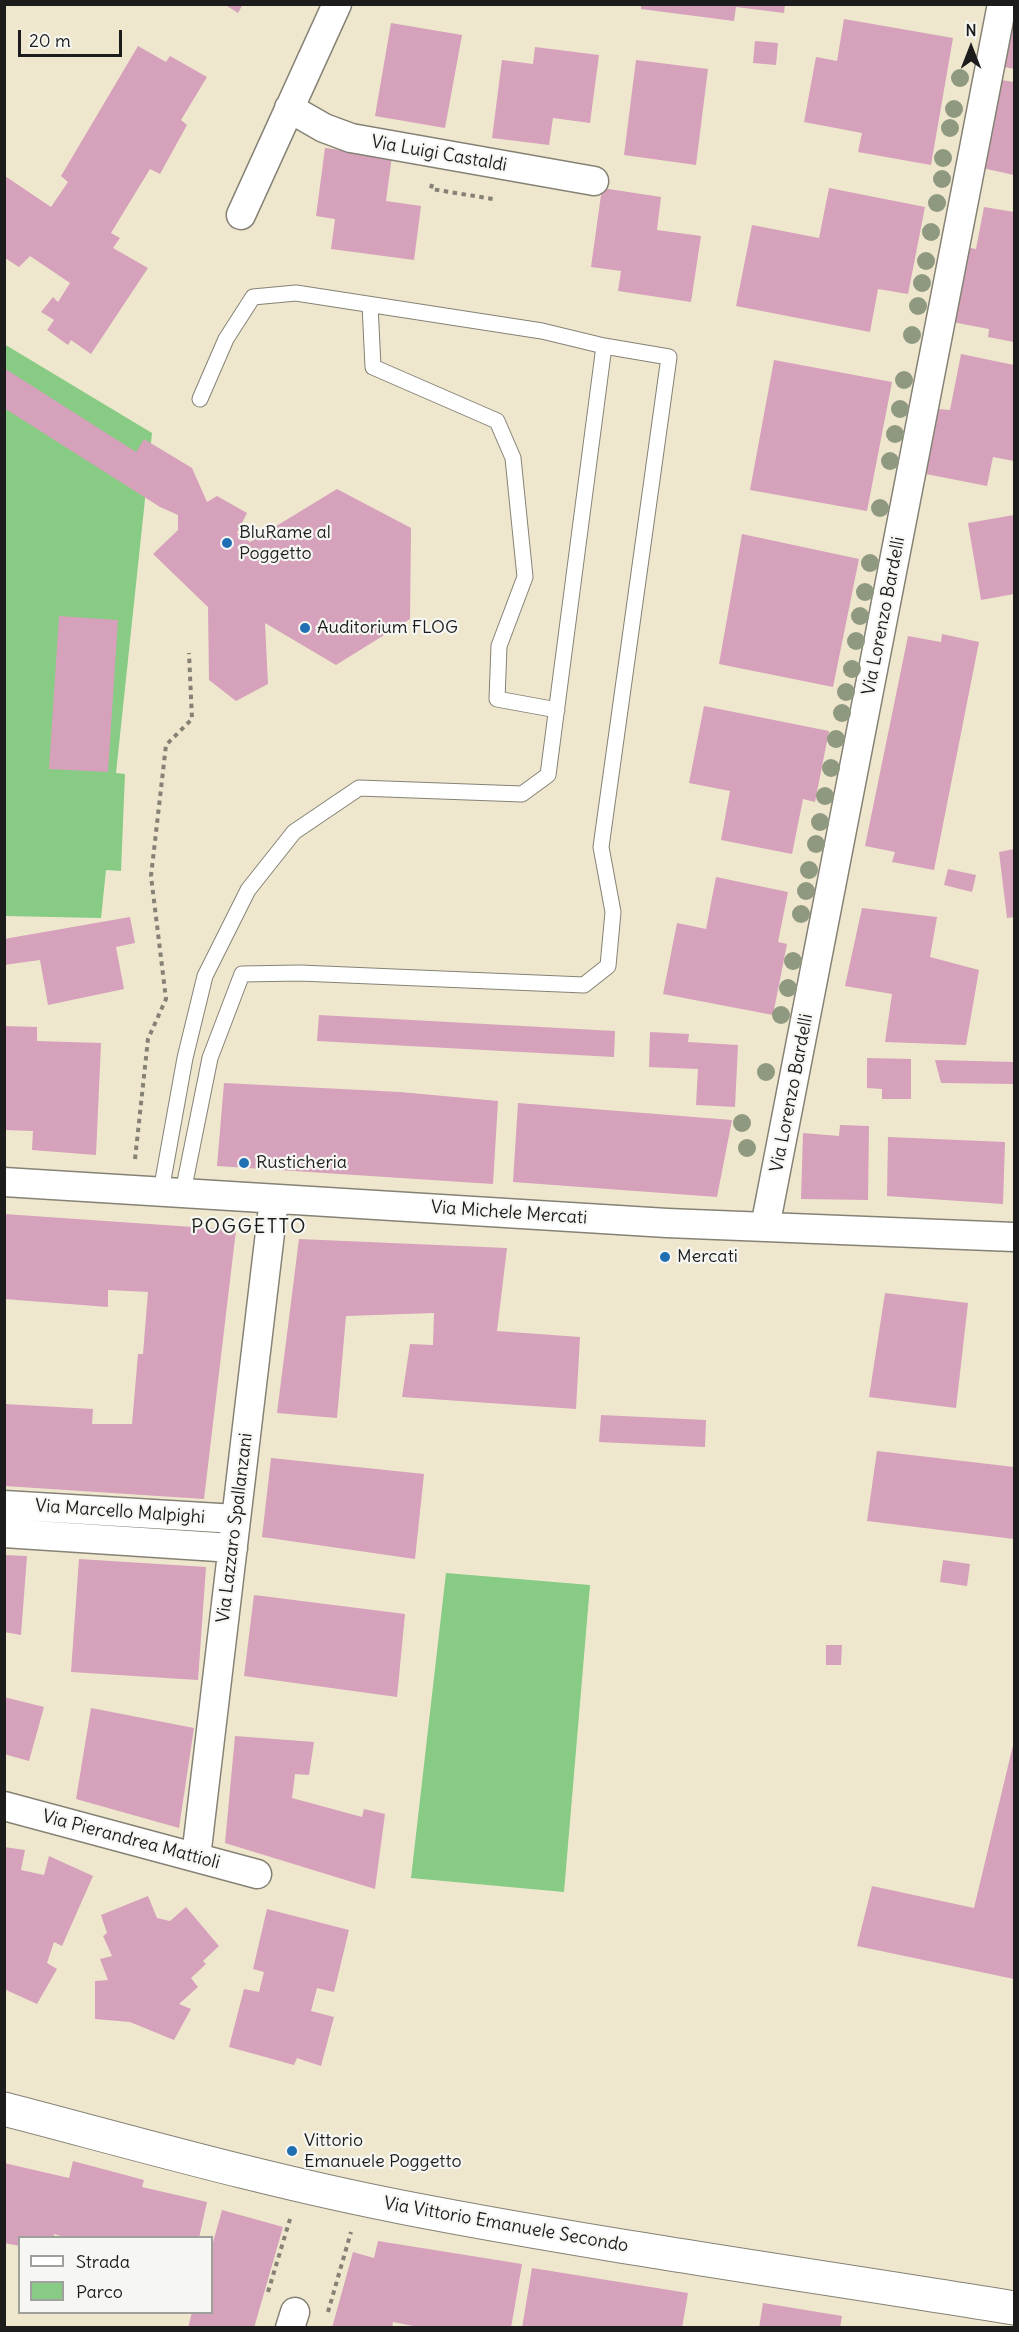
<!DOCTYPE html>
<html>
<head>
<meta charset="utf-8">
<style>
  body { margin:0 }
  #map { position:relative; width:1019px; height:2332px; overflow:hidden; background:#eee7ce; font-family:Delius,sans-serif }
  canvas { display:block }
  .frame { position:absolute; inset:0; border:6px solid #1c1c1c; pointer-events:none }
  .legend { position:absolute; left:18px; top:2236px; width:195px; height:78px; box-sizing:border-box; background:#f6f6f2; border:2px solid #9f9f9c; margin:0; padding:8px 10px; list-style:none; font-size:18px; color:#1c1c1c }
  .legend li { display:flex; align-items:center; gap:12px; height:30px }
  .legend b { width:30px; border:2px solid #9f9f9c }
  .north { position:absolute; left:941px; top:18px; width:60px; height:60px; -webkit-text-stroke:4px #f6f6f2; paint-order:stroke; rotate:0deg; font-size:16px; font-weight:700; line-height:24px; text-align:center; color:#1c1c1c }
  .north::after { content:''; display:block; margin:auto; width:21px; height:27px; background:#1c1c1c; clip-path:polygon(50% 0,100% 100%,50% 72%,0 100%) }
  .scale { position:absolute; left:18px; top:30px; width:104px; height:27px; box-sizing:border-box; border:3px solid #1c1c1c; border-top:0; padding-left:8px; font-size:18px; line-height:21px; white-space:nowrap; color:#1c1c1c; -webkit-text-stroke:4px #f6f6f2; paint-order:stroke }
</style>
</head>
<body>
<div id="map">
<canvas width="1019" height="2332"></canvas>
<div class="frame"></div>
<ul class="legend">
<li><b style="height:8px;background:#fff"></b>Strada</li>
<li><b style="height:16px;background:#87cb84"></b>Parco</li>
</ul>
<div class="north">N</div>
<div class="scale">20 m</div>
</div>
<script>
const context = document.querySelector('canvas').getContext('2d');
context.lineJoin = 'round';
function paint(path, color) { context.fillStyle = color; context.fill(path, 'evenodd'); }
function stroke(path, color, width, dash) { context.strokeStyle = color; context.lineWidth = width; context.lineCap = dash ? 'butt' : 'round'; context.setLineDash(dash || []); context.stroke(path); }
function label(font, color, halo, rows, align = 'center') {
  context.font = font + ' Delius,sans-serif'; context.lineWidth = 4.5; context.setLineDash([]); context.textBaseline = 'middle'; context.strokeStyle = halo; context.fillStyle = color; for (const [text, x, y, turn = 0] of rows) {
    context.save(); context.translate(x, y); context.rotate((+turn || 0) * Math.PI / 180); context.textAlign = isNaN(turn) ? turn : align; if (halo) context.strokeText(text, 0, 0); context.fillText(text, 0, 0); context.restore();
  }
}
paint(new Path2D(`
  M4,344L152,433L116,773L125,774L121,871L106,870L101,918L5,916Z
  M446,1573L590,1585L564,1892L411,1878Z`), '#87cb84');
paint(new Path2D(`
  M224,4H243L238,13Z
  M641,4H785L784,13L736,7L734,21L641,9Z
  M1014,4V69L1000,66Z
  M844,19L953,38L931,165L858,152L862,133L804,122L816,57L837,61Z
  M391,23L462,35L445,128L375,116Z
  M755,41L778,43L776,65L753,63Z
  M138,46L166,62L170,56L207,77L181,120L187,125L160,174L150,169L111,233L120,238L113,248L148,268L91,354L71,340L68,345L47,330L54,320L41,312L53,297L58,302L70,283L30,256L19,267L5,258V176L51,207L68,182L61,176Z
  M535,47L599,55L590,123L553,118L549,145L492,138L502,60L533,64Z
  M636,60L708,69L696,165L624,155Z
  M1002,80L1014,82V175L982,168Z
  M325,148L392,156L386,201L421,206L414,260L331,249L335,219L316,216Z
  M602,188L661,197L657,230L701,236L691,302L618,291L621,271L591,267Z
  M829,188L925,207L908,294L878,289L870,332L736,306L752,225L819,238Z
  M984,207L1014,212V342L988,337L989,329L952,322L966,247L976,249Z
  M961,354L1014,365V461L993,457L987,486L926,474L939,409L950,410Z
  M774,360L892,382L867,511L750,490Z
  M4,368L136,452L144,439L192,468L207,502L217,496L247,513L237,533L250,542L337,489L411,528L410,619L336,665L265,623L268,684L236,701L209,680L208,607L153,554L178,530V515L160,507L4,408Z
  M1014,515V594L981,600L968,523Z
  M742,534L859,559L833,687L719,664Z
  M59,616L118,620L108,772L49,769Z
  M942,634L979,642L934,870L892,862L895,852L865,846L908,636L941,642Z
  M704,706L829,731L815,802L803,799L792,854L721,840L730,791L689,783Z
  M1014,849V917L1007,918L999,852Z
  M948,869L976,875L972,892L944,885Z
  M716,877L788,892L778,942L787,944L773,1015L663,994L677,923L706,929Z
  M862,908L937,917L930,957L979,970L966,1045L885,1042L892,994L845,986Z
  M130,917L135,943L116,947L124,989L48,1005L40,960L4,965V939Z
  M319,1015L615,1031L614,1057L317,1041Z
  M4,1026L37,1027V1041L101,1043L96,1155L32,1150L33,1131L4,1130Z
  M650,1032L689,1034L688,1042L738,1045L735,1107L696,1105L698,1069L649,1067Z
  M867,1058L911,1059V1099H882V1089L867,1088Z
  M935,1060L1014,1062V1084L941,1083Z
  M224,1083L400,1092L498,1101L493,1184L217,1166Z
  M518,1103L732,1120L717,1197L513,1182Z
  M840,1125L869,1126L868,1200L801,1199L803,1133L839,1136Z
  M888,1137L1005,1142L1003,1204L887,1196Z
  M4,1214L236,1230L204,1499L5,1486V1404L93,1409L92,1424H132L138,1354H143L148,1292L108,1290V1307L4,1299Z
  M299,1239L507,1248L497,1331L580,1337L576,1409L402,1397L410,1344L433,1345L434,1313L346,1316L337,1418L277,1413Z
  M885,1293L968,1303L956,1408L869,1397Z
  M601,1415L706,1420L705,1447L599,1442Z
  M877,1451L1014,1467V1539L867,1521Z
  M271,1458L424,1474L415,1559L262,1537Z
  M4,1555L27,1556L21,1635L4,1632Z
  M79,1559L206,1567L198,1680L71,1672Z
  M943,1560L970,1564L967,1586L940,1582Z
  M254,1595L405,1614L397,1697L244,1676Z
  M826,1645H842L841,1665H826Z
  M4,1697L44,1707L29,1761L4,1754Z
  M91,1708L194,1728L179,1828L76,1799Z
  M235,1736L314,1742L309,1775L295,1774L292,1798L362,1817L364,1809L385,1814L375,1889L225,1843Z
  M1014,1741V1979L857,1946L872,1886L974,1908Z
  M4,1847L25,1850L21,1870L44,1875L49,1856L93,1876L62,1946L54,1942L47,1963L57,1969L37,2004L4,1989Z
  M148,1896L157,1918L170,1921L186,1907L219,1946L203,1961L206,1964L191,1978L198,1987L179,2004L191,2009L174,2040L130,2022L95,2019V1981L108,1980L100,1959L112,1956L103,1936L107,1933L101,1915Z
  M267,1909L349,1930L334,1992L317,1988L311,2011L334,2017L321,2066L297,2058L294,2065L229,2047L244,1989L259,1992L264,1972L253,1969Z
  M73,2161L144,2180L142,2187L207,2202L199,2238H67L54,2234V2238H20V2246L4,2243V2163L69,2178Z
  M222,2210L283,2227L254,2328H188L192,2312H212V2246Z
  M378,2241L522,2264L511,2328H423L393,2322L392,2328H332L353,2252L374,2258Z
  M532,2268L688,2293L682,2328H522Z
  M763,2303L842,2316L840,2328H759Z`), '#d6a1ba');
const service = new Path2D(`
  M370,305L373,367L497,421L513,458L525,577L499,646L497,699L557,710
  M200,399L226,339L253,297L296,293L542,331L604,346
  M161,1191L185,1058L205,976L248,890L294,832L359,788L522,794L548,775L604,346L669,357L601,847L613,912L608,966L584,985L300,973L242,974L210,1058L183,1192`);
const minor = new Path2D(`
  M289,108L324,128L351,138L594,181
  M241,215L337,4
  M4,1182L667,1223L1014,1237
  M765,1227L1002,4
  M4,1505L236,1519
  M4,1533L233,1548
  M4,1806L257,1874
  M196,1857L274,1199
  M290,2328L295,2312`);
const tertiary = new Path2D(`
  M4,2109C138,2144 271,2182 406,2208C608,2247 812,2275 1014,2308`);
stroke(service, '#858275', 17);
stroke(minor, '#858275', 31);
stroke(tertiary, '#858275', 35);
stroke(new Path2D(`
  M432,184L431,189L493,199
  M135,1159L148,1039L166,999L151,876L166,745L192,719L189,653
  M268,2292L290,2219
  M328,2312L351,2232`), '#858275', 4, [4.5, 4.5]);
stroke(service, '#fff', 15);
stroke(minor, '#fff', 28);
stroke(tertiary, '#fff', 33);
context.fillStyle = '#8f9980';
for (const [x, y] of [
  [960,78],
  [954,109],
  [950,128],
  [943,158],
  [942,179],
  [937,203],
  [931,232],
  [926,261],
  [922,283],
  [918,306],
  [912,335],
  [904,380],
  [900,409],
  [895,434],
  [890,461],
  [880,508],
  [870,563],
  [865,592],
  [860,616],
  [856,641],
  [852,669],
  [846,692],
  [842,713],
  [836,739],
  [831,768],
  [825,796],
  [820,822],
  [816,844],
  [809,870],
  [806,891],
  [801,914],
  [793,961],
  [788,988],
  [781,1015],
  [766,1072],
  [742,1123],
  [747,1148]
]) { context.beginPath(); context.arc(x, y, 9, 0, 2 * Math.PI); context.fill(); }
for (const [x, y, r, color] of [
  [227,543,6,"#1f6fb2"],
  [305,628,6,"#1f6fb2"],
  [244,1163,6,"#1f6fb2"],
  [665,1257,6,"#1f6fb2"],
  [292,2151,6,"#1f6fb2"]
]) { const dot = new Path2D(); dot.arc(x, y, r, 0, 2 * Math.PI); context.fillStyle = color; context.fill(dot); stroke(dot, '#f6f6f2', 2); }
label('18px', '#1c1c1c', '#f6f6f2', [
  ["Via Luigi Castaldi",439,154,10],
  ["Via Lorenzo Bardelli",884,616,-79],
  ["Via Lorenzo Bardelli",792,1093,-79],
  ["Via Michele Mercati",509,1213,4],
  ["Via Marcello Malpighi",120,1512,4],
  ["Via Lazzaro Spallanzani",235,1528,-83],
  ["Via Pierandrea Mattioli",131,1840,15],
  ["Via Vittorio Emanuele Secondo",506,2225,10]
]);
label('18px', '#1c1c1c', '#f6f6f2', [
  ["BluRame al",239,533],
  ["Poggetto",239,554],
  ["Auditorium FLOG",317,628],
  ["Rusticheria",256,1163],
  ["Mercati",677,1257],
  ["Vittorio",304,2141],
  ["Emanuele Poggetto",304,2162]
], 'left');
context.letterSpacing = '1.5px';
label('20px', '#1c1c1c', '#f6f6f2', [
  ["POGGETTO",249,1227]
]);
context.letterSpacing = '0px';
</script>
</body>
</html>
